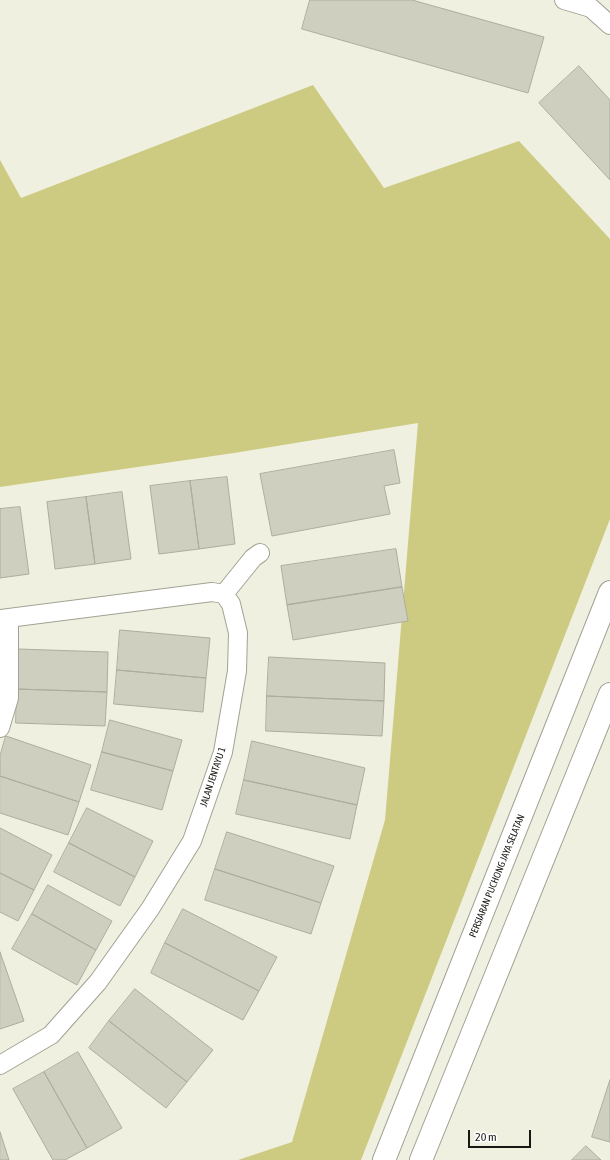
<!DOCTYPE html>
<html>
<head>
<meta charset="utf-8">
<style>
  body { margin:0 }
  #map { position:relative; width:610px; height:1160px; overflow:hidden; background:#f0f0e1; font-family:"Asap Condensed",sans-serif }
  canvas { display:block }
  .scale { position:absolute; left:468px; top:1130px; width:63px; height:18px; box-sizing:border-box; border:2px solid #181813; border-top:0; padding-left:5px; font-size:12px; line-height:14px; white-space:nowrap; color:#181813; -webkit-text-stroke:3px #fff; paint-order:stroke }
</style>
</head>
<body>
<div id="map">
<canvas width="610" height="1160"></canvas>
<div class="scale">20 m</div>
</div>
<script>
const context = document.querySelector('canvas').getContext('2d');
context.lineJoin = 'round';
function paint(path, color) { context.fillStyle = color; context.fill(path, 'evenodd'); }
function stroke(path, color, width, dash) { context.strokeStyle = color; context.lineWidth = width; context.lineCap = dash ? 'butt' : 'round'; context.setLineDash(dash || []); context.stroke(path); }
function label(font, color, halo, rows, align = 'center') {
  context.font = font + ' "Asap Condensed",sans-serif'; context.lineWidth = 3.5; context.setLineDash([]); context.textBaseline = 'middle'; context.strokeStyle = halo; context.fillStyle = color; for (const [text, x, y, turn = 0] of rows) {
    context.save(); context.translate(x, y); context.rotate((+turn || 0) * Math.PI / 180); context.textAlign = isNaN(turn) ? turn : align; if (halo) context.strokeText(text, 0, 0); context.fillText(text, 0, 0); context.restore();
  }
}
paint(new Path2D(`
  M313,85L384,188L519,141L610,239V519L361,1160H238L292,1142L385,820L418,423L234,453L0,487V160L21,198Z`), '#cdcb81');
const building = new Path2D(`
  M310,0H412L544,37L528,93L302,29Z
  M579,66L610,100V180L539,103Z
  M394,450L400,483L384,486L390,514L272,536L260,474Z
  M227,477L235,544L199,549L190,481Z
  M190,481L199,549L159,554L150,486Z
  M122,492L131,559L95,564L86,497Z
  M86,497L95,564L55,569L47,502Z
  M20,507L29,574L0,578V509Z
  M396,549L402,587L287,605L281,566Z
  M402,587L408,621L293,640L287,605Z
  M120,630L210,638L206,678L117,670Z
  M18,649L108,652L107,692L17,689Z
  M269,657L385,663L384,701L267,696Z
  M117,670L206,678L203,712L114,704Z
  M17,689L107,692L105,726L16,723Z
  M267,696L384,701L382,736L266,731Z
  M110,720L182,740L173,771L102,752Z
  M6,736L91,765L79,802L0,776V756Z
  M252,741L365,768L357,805L244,780Z
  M102,752L173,771L162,810L91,790Z
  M0,776L79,802L68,835L0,813Z
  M244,780L357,805L350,839L236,814Z
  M87,808L153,841L135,877L69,843Z
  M0,828L52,855L34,890L0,873Z
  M227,832L334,866L321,903L215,869Z
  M69,843L135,877L120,906L54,872Z
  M215,869L321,903L311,934L205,900Z
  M0,873L34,890L18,921L0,912Z
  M48,885L112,921L96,950L32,914Z
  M183,909L277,957L259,991L165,943Z
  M32,914L96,950L77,985L12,949Z
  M165,943L259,991L243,1020L151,973Z
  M0,952L24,1021L0,1029Z
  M135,989L213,1050L187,1082L109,1021Z
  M109,1021L187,1082L166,1108L89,1048Z
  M78,1052L122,1128L87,1148L44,1072Z
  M44,1072L87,1148L65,1160H53L13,1089Z
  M610,1080V1142L592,1137Z
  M0,1132L9,1160H0Z
  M586,1146L601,1160H572Z`);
paint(building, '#cfcfc0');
stroke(building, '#adad9f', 1);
const street = new Path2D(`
  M564,0L591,8L610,25
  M224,594L253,558L260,553
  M0,619L212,592L224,594L231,604L238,633L237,671L223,752L192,841L150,909L98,982L51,1035L0,1065
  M0,728L9,698V618`);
const secondary = new Path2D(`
  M384,1160L610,592
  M421,1160L610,694`);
stroke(street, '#a2a294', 20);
stroke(secondary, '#a2a294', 24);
stroke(street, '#fff', 18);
stroke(secondary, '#fff', 22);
label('10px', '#181813', '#fff', [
  ["JALAN JENTAYU 1",213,777,-72],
  ["PERSIARAN PUCHONG JAYA SELATAN",497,876,-68]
]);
</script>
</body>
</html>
